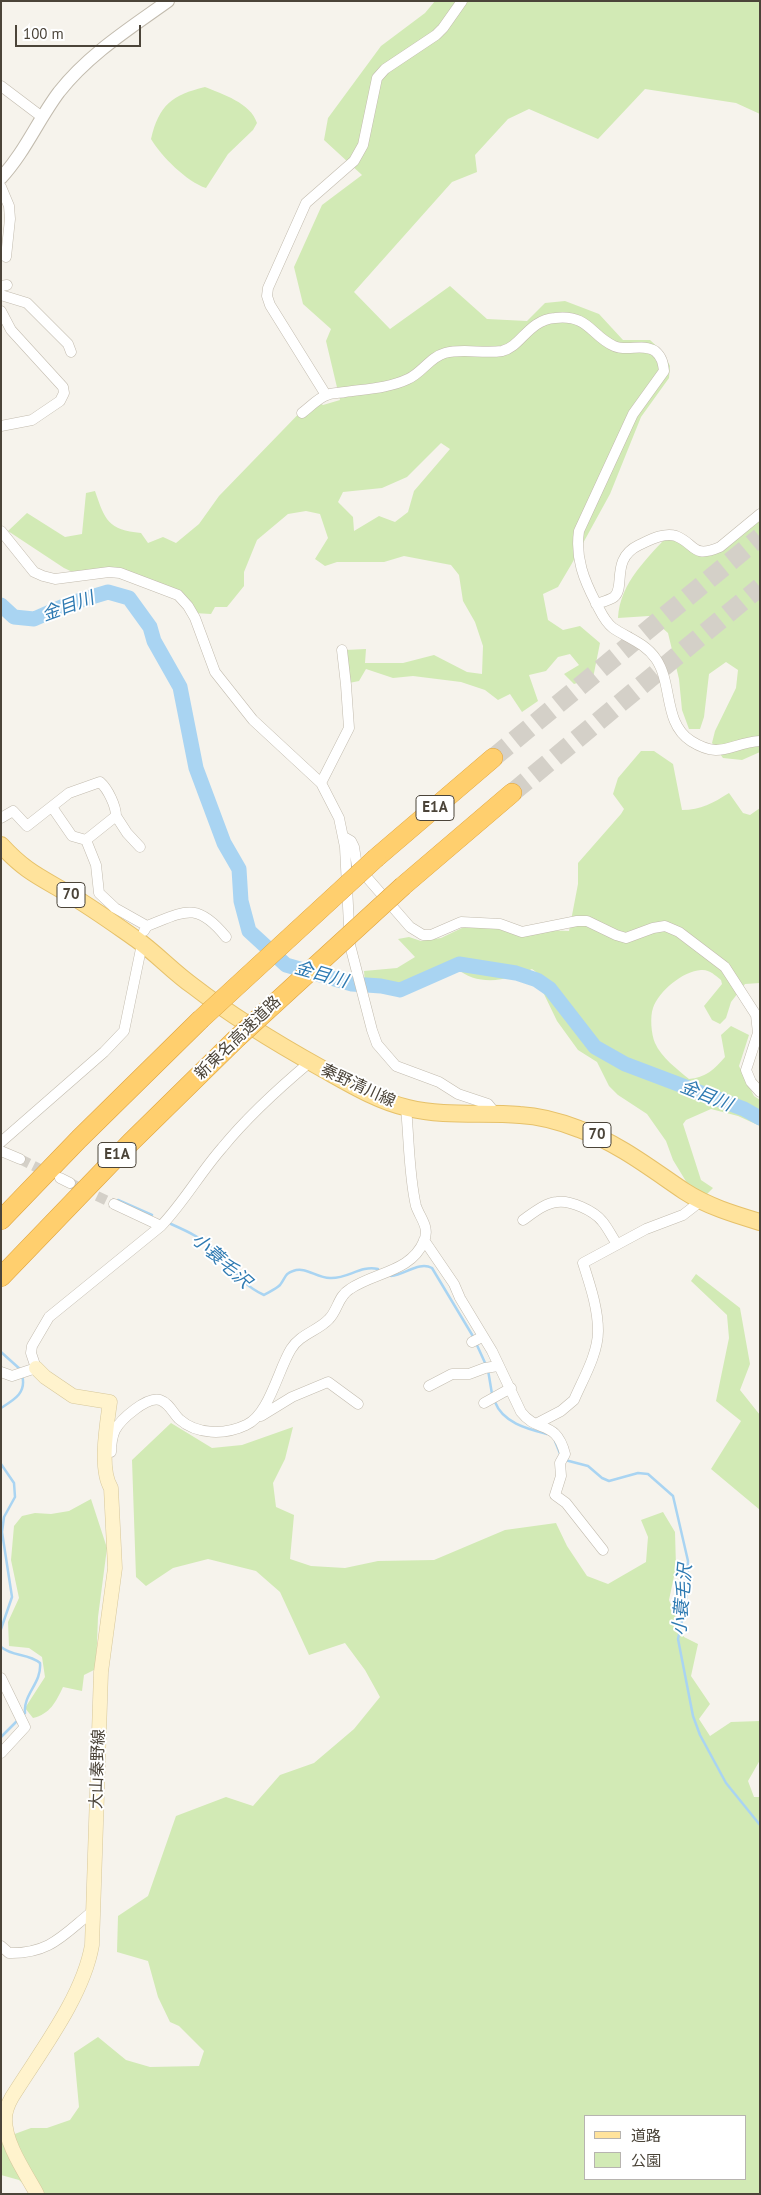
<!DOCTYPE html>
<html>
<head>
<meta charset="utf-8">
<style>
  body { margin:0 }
  #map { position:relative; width:761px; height:2195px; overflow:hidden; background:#f6f3ec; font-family:"PT Sans","Noto Sans JP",sans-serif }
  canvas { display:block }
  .frame { position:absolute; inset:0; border:2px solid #4b4439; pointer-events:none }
  .legend { position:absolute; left:584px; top:2115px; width:162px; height:65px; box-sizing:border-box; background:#fff; border:1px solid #b7b4b0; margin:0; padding:6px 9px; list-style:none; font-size:15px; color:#4b4439 }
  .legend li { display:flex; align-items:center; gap:10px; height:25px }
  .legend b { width:25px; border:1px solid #b7b4b0 }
  .scale { position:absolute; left:15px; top:25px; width:126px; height:22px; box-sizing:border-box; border:2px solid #4b4439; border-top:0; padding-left:6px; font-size:15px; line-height:18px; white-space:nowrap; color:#4b4439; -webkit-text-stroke:4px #fff; paint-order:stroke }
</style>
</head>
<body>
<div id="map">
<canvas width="761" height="2195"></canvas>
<div class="frame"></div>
<ul class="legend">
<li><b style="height:6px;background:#ffe39c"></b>道路</li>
<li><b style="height:14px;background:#d2eab5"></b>公園</li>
</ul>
<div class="scale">100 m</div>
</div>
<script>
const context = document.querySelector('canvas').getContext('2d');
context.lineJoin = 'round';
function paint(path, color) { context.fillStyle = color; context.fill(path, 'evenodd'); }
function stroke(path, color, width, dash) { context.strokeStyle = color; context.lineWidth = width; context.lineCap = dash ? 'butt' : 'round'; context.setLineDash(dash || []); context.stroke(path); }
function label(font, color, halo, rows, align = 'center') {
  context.font = font + ' "PT Sans","Noto Sans JP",sans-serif'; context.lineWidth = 4; context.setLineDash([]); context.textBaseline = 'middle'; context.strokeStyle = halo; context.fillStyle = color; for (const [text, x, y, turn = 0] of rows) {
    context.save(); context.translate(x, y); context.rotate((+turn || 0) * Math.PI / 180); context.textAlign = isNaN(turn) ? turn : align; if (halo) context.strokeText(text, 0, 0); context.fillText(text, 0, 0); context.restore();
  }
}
paint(new Path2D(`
  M435,1H760V114L736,103L645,89L598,139L529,109L508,119L475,155L477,172L452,182L354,292L390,329L450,286L487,319L527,321L545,303L565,301L599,314L623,340H650L663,352L670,366L669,378L641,417L610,494L571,565L558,587L543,594L548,620L563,630L580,626L600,643L593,678L574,684L564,674L579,665L570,654L558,657L546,671L529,675L538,701L522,712L510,694L498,700L485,690L461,682L413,676L393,678L366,669L359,681L349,683L345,650L366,649L365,663H403L434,655L467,672L482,674L483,646L475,622L463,601L459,575L451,565L404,556L384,562H337L325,566L315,559L328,538L320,514L306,511L288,514L257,540L244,572V586L227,607H215L211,614L194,613L188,599L112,576L83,577L64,568L8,531L27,513L65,537L82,534L86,493L95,491C105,520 108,530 141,533L148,543L163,537L176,543L199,524L219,496L313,399L323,405L340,400L326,341L331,329L303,304L294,267L322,205L362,175L324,140L328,118L381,46L425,13ZM441,443L450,449L414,491L408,512L395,522L379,516L354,531L353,517L338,502L343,492L382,488L407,477Z
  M205,87C222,94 251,103 257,123L253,130L228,154L206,188C187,182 161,156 151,139C159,105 172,95 205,87Z
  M760,508V752L742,760L723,758L712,743L715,731L736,688L738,670L726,662L709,674L704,717L700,729H689L682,710L679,679L668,633L649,616L618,618C620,582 648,558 671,532L703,548L717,544Z
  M641,751H654L673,764L682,810C701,810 713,803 729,793L743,813L750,815L760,808V983L745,984L731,1002L726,1018L720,1024L712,1020L704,1006L722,984L721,980C715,975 709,969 701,970C683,971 659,991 653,1008C650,1016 651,1034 655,1043C661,1057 678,1070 689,1079C705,1078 715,1069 725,1057L721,1035L731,1026L749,1035L739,1066L754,1096L760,1100V1126L738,1116L711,1109L686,1120L683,1124L701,1180L713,1188L706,1195L687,1183L673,1160L666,1141L647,1114L618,1095L609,1086L597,1062L578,1050L557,1021L543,992L540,975L532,969C508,981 478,987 456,968L433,977L415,988L365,984L364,971L397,968L415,957L398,939L409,937L421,941L441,938L464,927L569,931L578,884V863L621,814L624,809L613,794L618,778Z
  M696,1274L740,1308L750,1364L740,1390L760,1415V1510L711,1469L741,1421L716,1401L729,1338L727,1315L691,1281Z
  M171,1423L212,1448L242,1445L293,1427L285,1459L273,1483L276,1507L294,1515L290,1559L311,1566L345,1568L378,1561L434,1560L505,1530L556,1523L567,1546L587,1576L608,1584L646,1562L648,1537L641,1520L663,1512L675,1532L676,1567L669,1600L684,1637L698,1644L691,1676L710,1704L699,1719L710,1736L731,1722L760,1721V1760L748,1781L754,1797H760V2194H35L19,2180L1,2175V2139L31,2128H47L70,2120L79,2107L74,2053L98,2037L126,2060L150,2067L199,2066L204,2051L179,2026L170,2022L158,1997L148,1961L117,1952L118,1916L148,1896L176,1816L226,1797L253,1806L280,1775L314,1763L354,1729L380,1697L365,1670L345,1643L309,1655L280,1592L256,1571L208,1559L173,1568L146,1586L136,1577L132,1460ZM585,2116H745V2179H585Z
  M91,1499L107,1548L98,1617L96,1669L84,1675L82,1691L63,1687C56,1702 50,1714 33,1718L25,1708L45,1677L42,1657L29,1648L9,1646L8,1622L19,1598L11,1560L14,1526L22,1516L35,1513L51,1514L69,1511Z`), '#d2eab5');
stroke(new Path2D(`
  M118,1200L152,1215
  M171,1224C189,1232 204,1239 218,1253C233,1269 243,1286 264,1295C269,1292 276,1289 280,1285C285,1279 285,1273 293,1271C306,1266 316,1278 330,1278C348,1279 360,1265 378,1269
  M391,1276C405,1275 419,1261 432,1268L474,1338
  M476,1343L486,1365
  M1,1352L21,1370
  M488,1370L492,1394
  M495,1402C503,1423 528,1429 547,1434
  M1,1408C14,1400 27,1393 22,1375
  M555,1441L561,1456
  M565,1460L588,1466L602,1478L609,1481L638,1473L648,1474L673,1496L688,1561L686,1602L678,1639L693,1716L700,1735L726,1783L760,1825
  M1,1464L14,1483L15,1497L4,1517L2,1532L12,1597L1,1629
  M1,1647C13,1657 28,1653 40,1663C42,1683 23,1694 25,1713L22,1716
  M1,1737L18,1720`), '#a9d4f2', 2.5);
stroke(new Path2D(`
  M1,605L14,617L34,619L68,604L108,592L129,598L150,627L154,641L180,687L196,768L224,843L239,869L241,901L249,931L286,965L352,984L381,986L400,990L459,964L516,973L537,980L550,989L595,1047L625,1064L744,1109L760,1118`), '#a9d4f2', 15);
stroke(new Path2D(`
  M20,1159L50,1174
  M70,1183L114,1204`), '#d4d0c8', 10, [10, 5]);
stroke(new Path2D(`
  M493,758L760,537
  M512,793L760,587`), '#d4d0c8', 19, [19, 9]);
const minor = new Path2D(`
  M1,86L42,117
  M1,187L9,206L10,219L6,257
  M1,286L7,285
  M1,295L27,303L68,344L71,352
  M1,311L11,330L63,387L64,393L60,401L32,420L1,426
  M326,395L270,305L267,296L268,288L306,203L354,161L363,145L377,78L385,69L436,35L443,28L462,1
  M302,413C310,407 318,398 327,395C332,393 340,393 345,392C366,389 389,388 408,379C422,373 430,357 445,353C463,348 483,354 502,351C521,347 528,320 555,318C589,314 591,336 614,346C627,352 643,343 655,351C662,357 663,363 664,371L633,414L579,531C575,558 584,580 596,603C601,612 604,621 613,628C628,638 645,643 656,659C673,684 663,723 691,741C721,760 730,743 760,741
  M1,531L34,572L43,576L55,579L109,572L120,573L178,595L188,606L195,618L215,672L253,720L321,783L339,818L345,847L350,945L372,1030L377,1044L396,1066L439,1082L458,1094L488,1104L496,1114
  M596,604C602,602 610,600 614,597C626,587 610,559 639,545C650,540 664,532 676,536C696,544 692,559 720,547L760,514
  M321,783L349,728L346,685L342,650
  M52,807L72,836L86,840
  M116,816L127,833L140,847
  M1,818L13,811L27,826L69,793L100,782C108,789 116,806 116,816L86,840
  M344,837L351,841L354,847L357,866L410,927L423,935H431L461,922L500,924L522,932L577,921H587L616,935L626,938L653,928L665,926L679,932L725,967L756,1015L758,1033L746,1070L751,1082L760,1092
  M86,840L96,865L99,893L115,908L147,926
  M144,931L147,926C185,911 197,901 226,937
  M1,1142L104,1052L124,1031L142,944
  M1,1151L20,1159
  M60,1178L70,1183
  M114,1204L161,1226
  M523,1220C533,1213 545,1203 557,1202C571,1200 594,1211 602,1221C608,1228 612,1237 617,1244
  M424,1240L454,1284L460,1298L492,1351L521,1412C538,1434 556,1419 565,1454L560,1463L561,1476L555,1495L566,1503L603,1550
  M472,1342L482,1337
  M1,1372L12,1376L36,1368L31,1353L32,1346L49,1317L161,1226C184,1202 200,1173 222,1148C248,1116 279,1088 310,1062
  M429,1386L452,1374H469L485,1368L498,1366
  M484,1403L511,1388
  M261,1416L292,1397L328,1382L358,1404
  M536,1424L561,1411L574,1400C583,1379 598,1354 598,1331C598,1308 590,1285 583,1263L646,1229L683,1215L701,1201
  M111,1452C111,1445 112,1437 115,1430C121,1419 147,1396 160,1400C169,1403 173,1413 179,1419C197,1435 225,1435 246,1425C269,1415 278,1370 291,1349C300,1334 318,1331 329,1319C338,1310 338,1296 350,1289C375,1272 411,1272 424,1241C430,1227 420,1218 416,1206C409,1177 409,1138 406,1108
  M1,1678L25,1727L1,1753
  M1,1946L9,1953C50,1954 63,1935 93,1911`);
const tertiary = new Path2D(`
  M1,178C25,152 38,120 59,92C89,54 129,29 168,1`);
const secondary = new Path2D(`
  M36,1368L45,1377L73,1396L110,1402C107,1424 99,1469 111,1488L115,1568L101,1672L92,1945C83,1997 40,2052 12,2097C8,2104 5,2111 5,2119C5,2144 25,2172 37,2194`);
const primary = new Path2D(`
  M1,845C25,871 38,876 67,893C91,907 113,923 136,939C156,953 173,972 193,986C233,1017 276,1043 321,1068C348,1083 377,1101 408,1108C445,1117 482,1112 520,1115C540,1116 561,1122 579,1129C618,1143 650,1168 684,1191C707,1206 733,1214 760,1222`);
const motorway = new Path2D(`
  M376,858L493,758
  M403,886L512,793
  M1,1220L79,1139L200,1020
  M1,1277L130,1143L237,1038`);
stroke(minor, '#c2bbae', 11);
stroke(tertiary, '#c2bbae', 14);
stroke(secondary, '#d6c79b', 15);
stroke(primary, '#e6c16a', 18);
stroke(motorway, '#e0a43c', 20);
stroke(minor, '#fff', 10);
stroke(tertiary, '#fff', 12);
stroke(secondary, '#fff3cd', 14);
stroke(primary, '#ffe39c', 16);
stroke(motorway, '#ffcf6e', 19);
const motorwayBridge = new Path2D(`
  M200,1020L376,858
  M237,1038L403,886`);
stroke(motorwayBridge, '#e0a43c', 20, []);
stroke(motorwayBridge, '#ffcf6e', 19);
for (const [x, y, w] of [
  [435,808,38],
  [71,895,28],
  [597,1135,28],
  [117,1155,38]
]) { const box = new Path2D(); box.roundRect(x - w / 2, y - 12.5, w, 25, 4); context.fillStyle = '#fff'; context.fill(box); stroke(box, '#4b4439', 1); }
label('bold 15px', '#4b4439', null, [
  ["E1A",435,808],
  ["70",71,895],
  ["70",597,1135],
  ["E1A",117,1155]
]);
label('16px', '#4b4439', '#fff', [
  ["新東名高速道路",238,1038,-44],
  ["秦野清川線",358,1086,25],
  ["大山秦野線",98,1769,-88]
]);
label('italic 18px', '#2e7ab2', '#fff', [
  ["金目川",68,607,-20],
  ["金目川",321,975,16],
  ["金目川",706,1096,22],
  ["小蓑毛沢",221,1261,42],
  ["小蓑毛沢",683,1600,-85]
]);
</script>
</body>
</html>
